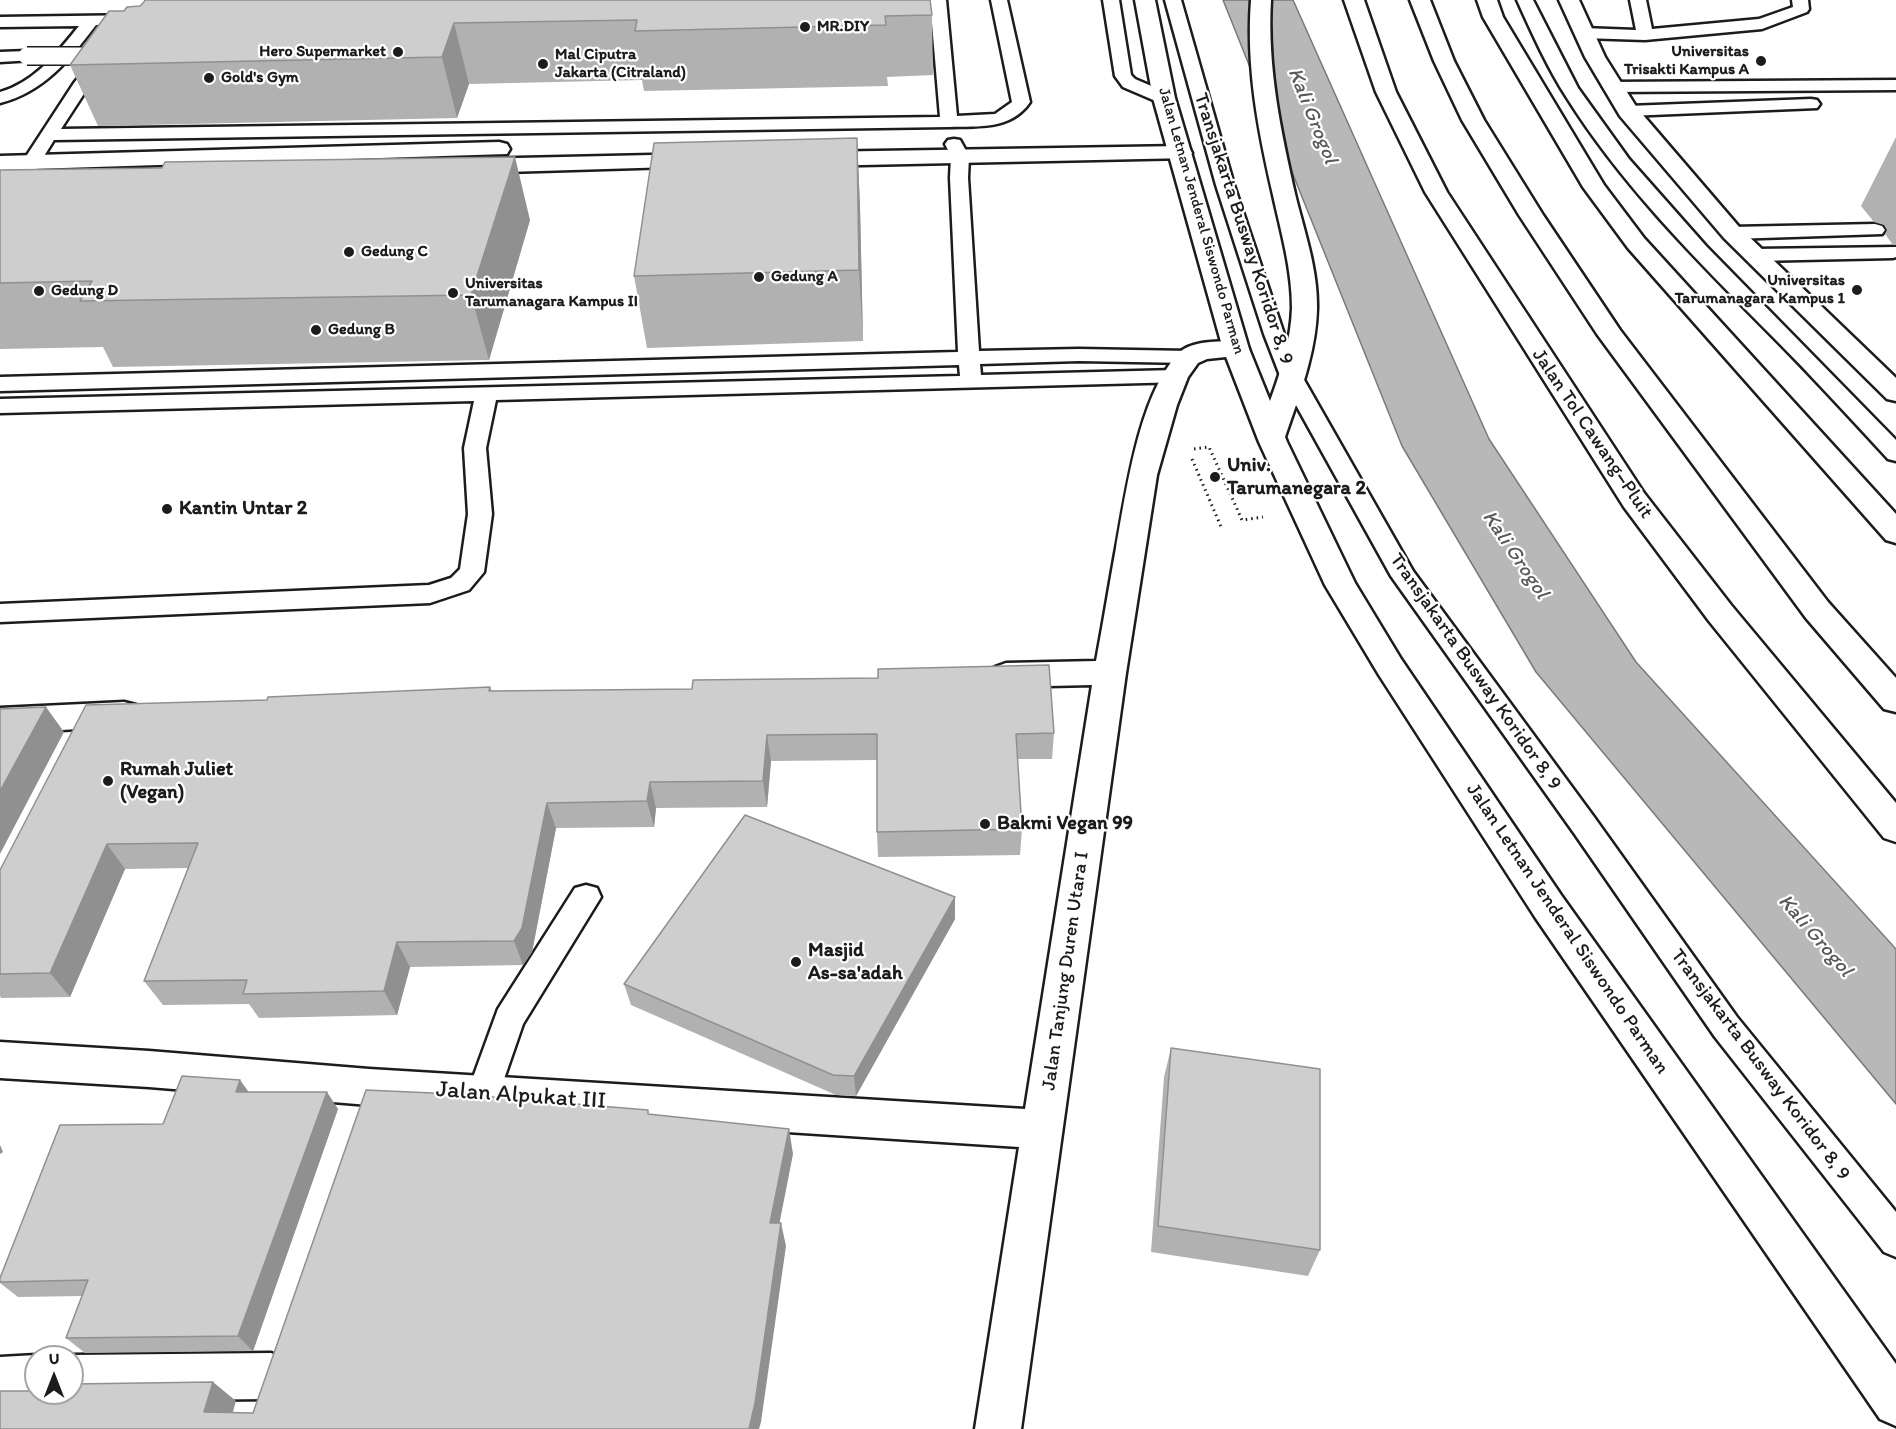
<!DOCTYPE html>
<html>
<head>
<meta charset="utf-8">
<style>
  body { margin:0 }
  #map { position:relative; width:1896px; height:1429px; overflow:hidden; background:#fff; font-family:Itim,sans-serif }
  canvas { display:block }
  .north { position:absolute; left:24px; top:1345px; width:60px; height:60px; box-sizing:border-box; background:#fff; border:2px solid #a4a4a4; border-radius:50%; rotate:0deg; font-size:16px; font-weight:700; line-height:24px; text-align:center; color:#1c1c1c }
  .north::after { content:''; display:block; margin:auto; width:21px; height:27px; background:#1c1c1c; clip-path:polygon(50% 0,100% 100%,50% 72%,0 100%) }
</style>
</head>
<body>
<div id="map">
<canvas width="1896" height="1429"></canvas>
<div class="north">U</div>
</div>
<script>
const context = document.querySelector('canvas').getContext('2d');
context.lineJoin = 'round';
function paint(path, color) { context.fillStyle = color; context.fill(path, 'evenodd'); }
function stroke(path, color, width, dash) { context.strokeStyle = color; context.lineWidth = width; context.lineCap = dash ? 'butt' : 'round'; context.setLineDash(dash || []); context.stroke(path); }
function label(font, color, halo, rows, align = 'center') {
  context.font = font + ' Itim,sans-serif'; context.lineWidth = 4.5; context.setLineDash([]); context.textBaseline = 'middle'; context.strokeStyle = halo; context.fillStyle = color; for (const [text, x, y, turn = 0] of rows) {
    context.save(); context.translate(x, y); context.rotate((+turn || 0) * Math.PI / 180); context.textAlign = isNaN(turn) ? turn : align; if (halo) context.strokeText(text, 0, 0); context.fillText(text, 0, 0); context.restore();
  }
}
const water = new Path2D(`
  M1223,0H1293L1489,439L1636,662L1896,949V1104L1536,672L1402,446Z`);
paint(water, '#b8b8b8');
stroke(water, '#7a7a7a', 1.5);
const lane = new Path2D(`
  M930,0H946L957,116L995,114L1012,102L991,0H1007L1030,102C1011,130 979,126 949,127L54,140L28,182H14L12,178L74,83L97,54L103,53L111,58L87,89L61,129L940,117Z
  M1103,0H1119L1131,75L1135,79L1170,94L1173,98L1170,102H1158L1123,87L1115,76Z
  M1165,0H1181L1234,185L1284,334L1303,378L1413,571L1594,817L1737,1017L1896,1212V1257L1884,1252L1715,1037L1574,833L1391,576L1281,378L1264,334L1216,185Z
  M1517,0H1533L1578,88L1629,159L1706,246L1896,440V461L1888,459C1850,418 1812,376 1772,336C1698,261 1623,187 1567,98C1547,67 1532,33 1517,0Z
  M1630,0H1646L1652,29L1759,19L1793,7L1792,0H1808L1809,9L1807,12L1762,29L1645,40L1583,38L1575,33L1583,28L1636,30Z
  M141,15L147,17L149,20L147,23L96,25C69,60 44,92 0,103V92C35,82 57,53 79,26L0,27V17Z
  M27,51L35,56L33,60L0,62V52Z
  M1896,80V90L1612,92L1606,91L1603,87L1606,83L1612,82Z
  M1811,99L1817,100L1820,104L1817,108L1628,116L1622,115L1619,111L1622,107L1628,106Z
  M954,139L960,140L969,156L968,178L979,351L1079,349L1189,351L1197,352L1200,357L1197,362L1189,363L1079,361L980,364L981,375L1175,370L1183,372L1186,377L1183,382L496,400L486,448L492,514L484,572L469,590L430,603L0,622V604L429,585L451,578L460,569L468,514L464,448L474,401L0,413V399L960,376L959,365L0,391V377L958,352L950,178L951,156L945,144L948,140Z
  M1875,224L1882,226L1885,230L1882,234L1732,239L1725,237L1722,233L1725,229L1732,227Z
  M1896,247V257L1893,258L1756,261L1749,259L1746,255L1749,251L1756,249Z
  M586,885L597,888L601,897L523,1024L495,1105L483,1109L471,1105L467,1094L498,1009L575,888Z`);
const street = new Path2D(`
  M499,142L507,144L510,149L507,154L0,170V156Z
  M1181,146L1189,148L1192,153L1189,158L815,166L807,164L804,159L807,154L815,152Z
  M697,154L705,156L708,161L705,166L473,173L465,171L462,166L465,161L473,159Z
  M1236,341L1245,343L1249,349L1245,355L1207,359L1198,363L1188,377L1177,405L1157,475L1126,673L1021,1429H975L1019,1147L369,1105L149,1087L0,1078V1042L149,1051L369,1069L1025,1109L1092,685L1006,687L995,683L990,675L995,667L1006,663L1096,661C1103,624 1109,586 1116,548C1126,493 1139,394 1179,353C1192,340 1219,342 1236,341Z
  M124,702L136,705L140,714L136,723L124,726L0,734V708Z
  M271,1353L287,1360L294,1376L287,1392L271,1399L72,1401L55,1393H72V1357H67L72,1355Z
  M36,1355L41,1357H36V1393L52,1394L36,1401L0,1403V1357Z`);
const highway = new Path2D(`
  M1135,0H1155L1175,98L1249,349L1270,401C1281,371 1291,340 1292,308C1292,269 1281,232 1273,195C1258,130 1246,67 1251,0H1271C1267,68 1281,132 1296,198C1305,234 1318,271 1317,309C1316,353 1299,396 1285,437L1287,442L1355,583L1401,659L1561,895L1896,1364V1426L1880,1419L1535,917L1379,675L1325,585L1259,442L1223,349L1153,98Z
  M1344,0H1364L1396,92L1447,192L1644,493L1731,605L1896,803V842L1884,838L1709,621L1624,507L1425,192L1376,92Z
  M1410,0H1430L1454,61L1484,120L1543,215L1620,330L1828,602L1896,678V712L1884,709L1806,618L1597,334L1519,215L1462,120L1434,61Z
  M1477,0H1497L1503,17L1604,185L1644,238L1896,514V543L1886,540L1628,248L1583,187L1483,17Z
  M1559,0H1579L1605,57L1637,108L1740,228L1896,378V401L1887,399L1724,238L1620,116L1585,57Z`);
stroke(lane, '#1c1c1c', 5);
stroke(street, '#1c1c1c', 5);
stroke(highway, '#1c1c1c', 5);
stroke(new Path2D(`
  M1194,449L1209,447L1242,520L1263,517
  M1192,459L1222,529`), '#1c1c1c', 3, [1.5, 4]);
paint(lane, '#fff');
paint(street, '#fff');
paint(highway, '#fff');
const laneBridge = new Path2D(`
  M27,56H113`);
stroke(laneBridge, '#1c1c1c', 20, []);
stroke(laneBridge, '#fff', 17);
paint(new Path2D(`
  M140,6L932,15L933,75L887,77L888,86L644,91L642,80L469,84L457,118L98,126L70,65L124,11Z
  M1896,137V245H1893L1885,234L1887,230L1884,225L1874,222L1861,206Z
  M857,138L860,207L863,341L647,348L634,276Z
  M0,170L530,220L489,360L113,367L103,347L0,349Z
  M490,687L492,691L1054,733L1052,759H1017L1022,829L1020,855L878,857L877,832V760L771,761L767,807L656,808L654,827L556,828L532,952L523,965L410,967L397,1015L259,1018L249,1004L163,1005L144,981L188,868L125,869L70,997L1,998L0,996V870L267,700Z
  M955,897V919L856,1096L836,1095L631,1005L624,984Z
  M1171,1048L1320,1250L1308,1276L1151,1252L1164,1077Z
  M249,1092L338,1109L253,1351L85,1353L66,1338L82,1296L18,1297L0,1283V1278L163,1124Z`), '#b1b1b1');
paint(new Path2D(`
  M454,23L469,84L457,118L442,57Z
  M857,138L860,207L863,341L859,270Z
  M515,157L530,220L489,360L471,295Z
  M46,707L64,732L0,854V791Z
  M767,735L771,761L767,807L763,781Z
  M650,782L656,808L654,827L647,801Z
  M547,803L556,828L532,952L523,965L514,941Z
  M107,844L125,869L70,997L50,973Z
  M955,897V919L856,1096L854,1076Z
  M397,942L410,967L397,1015L384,991Z
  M240,1080L253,1098L236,1092Z
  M327,1092L338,1109L253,1351L238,1336Z
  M789,1129L793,1154L775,1246L770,1223Z
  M0,1145L3,1152L0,1154Z
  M781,1223L786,1246L761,1422L759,1429H749Z
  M213,1382L236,1401L228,1429L204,1412Z`), '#909090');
const building = new Path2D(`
  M145,0H930L932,15L885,16L886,25L635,31L637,20L454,23L442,57L70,65L109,11H124L127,7L140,6L144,2Z
  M857,138L859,270L634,276L654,143Z
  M515,157L471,295L80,301L92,281L0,283V170L162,168L165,162Z
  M1049,665L1054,733L1016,734L1022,829L877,832V734L767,735L763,781L650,782L647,801L547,803L522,928L514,941L397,942L384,991L243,994L247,980L144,981L198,843L107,844L50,973L0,974V870L86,705L267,700L268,697L490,687L489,691L692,689L693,680L878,678V669Z
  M46,707L0,791V709Z
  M745,815L955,897L854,1076L833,1075L624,984Z
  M1171,1048L1320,1069V1250L1158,1226Z
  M182,1076L240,1080L236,1092H327L238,1336L66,1338L88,1280L0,1282V1278L60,1125L163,1124Z
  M366,1090L455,1094L648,1110V1114L789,1129L770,1223H781L755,1403L749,1429H0V1391H30L31,1388H36V1393H72V1384L213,1382L204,1412L253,1413Z`);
paint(building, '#cecece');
stroke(building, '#909090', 1.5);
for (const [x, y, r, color] of [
  [805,27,6,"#1c1c1c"],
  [398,52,6,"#1c1c1c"],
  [1761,61,6,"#1c1c1c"],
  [543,64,6,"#1c1c1c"],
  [209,78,6,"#1c1c1c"],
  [349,252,6,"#1c1c1c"],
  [759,277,6,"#1c1c1c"],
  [1857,290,6,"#1c1c1c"],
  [39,291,6,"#1c1c1c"],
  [453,293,6,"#1c1c1c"],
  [316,330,6,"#1c1c1c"],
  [1215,477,6,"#1c1c1c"],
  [167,509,6,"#1c1c1c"],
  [108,781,6,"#1c1c1c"],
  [985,824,6,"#1c1c1c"],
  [796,962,6,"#1c1c1c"]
]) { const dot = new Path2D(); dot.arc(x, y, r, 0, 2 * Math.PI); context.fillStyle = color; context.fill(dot); stroke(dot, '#fff', 2); }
label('bold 16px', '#1c1c1c', '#fff', [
  ["MR.DIY",817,27],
  ["Hero Supermarket",386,52,"right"],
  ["Universitas",1749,52,"right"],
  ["Trisakti Kampus A",1749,70,"right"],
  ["Mal Ciputra",555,55],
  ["Jakarta (Citraland)",555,73],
  ["Gold's Gym",221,78],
  ["Gedung C",361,252],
  ["Gedung A",771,277],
  ["Universitas",1845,281,"right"],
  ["Tarumanagara Kampus 1",1845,299,"right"],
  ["Universitas",465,284],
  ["Tarumanagara Kampus II",465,302],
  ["Gedung D",51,291],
  ["Gedung B",328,330]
], 'left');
label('16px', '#1c1c1c', '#fff', [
  ["Jalan Letnan Jenderal Siswondo Parman",1201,221,74]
]);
label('20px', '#1c1c1c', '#fff', [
  ["Transjakarta Busway Koridor 8, 9",1243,229,72],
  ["Jalan Tol Cawang–Pluit",1592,434,56],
  ["Transjakarta Busway Koridor 8, 9",1475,672,55],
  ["Jalan Letnan Jenderal Siswondo Parman",1567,929,56],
  ["Jalan Tanjung Duren Utara I",1066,971,-82],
  ["Transjakarta Busway Koridor 8, 9",1760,1065,53]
]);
label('bold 20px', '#1c1c1c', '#fff', [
  ["Univ.",1227,466],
  ["Tarumanegara 2",1227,489],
  ["Kantin Untar 2",179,509],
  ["Rumah Juliet",120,770],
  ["(Vegan)",120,793],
  ["Bakmi Vegan 99",997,824],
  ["Masjid",808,951],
  ["As-sa'adah",808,974]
], 'left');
label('italic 21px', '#5a5a5a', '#fff', [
  ["Kali Grogol",1312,116,68],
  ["Kali Grogol",1515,555,56],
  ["Kali Grogol",1815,936,49]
]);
label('24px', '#1c1c1c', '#fff', [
  ["Jalan Alpukat III",521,1096,4]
]);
</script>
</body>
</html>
